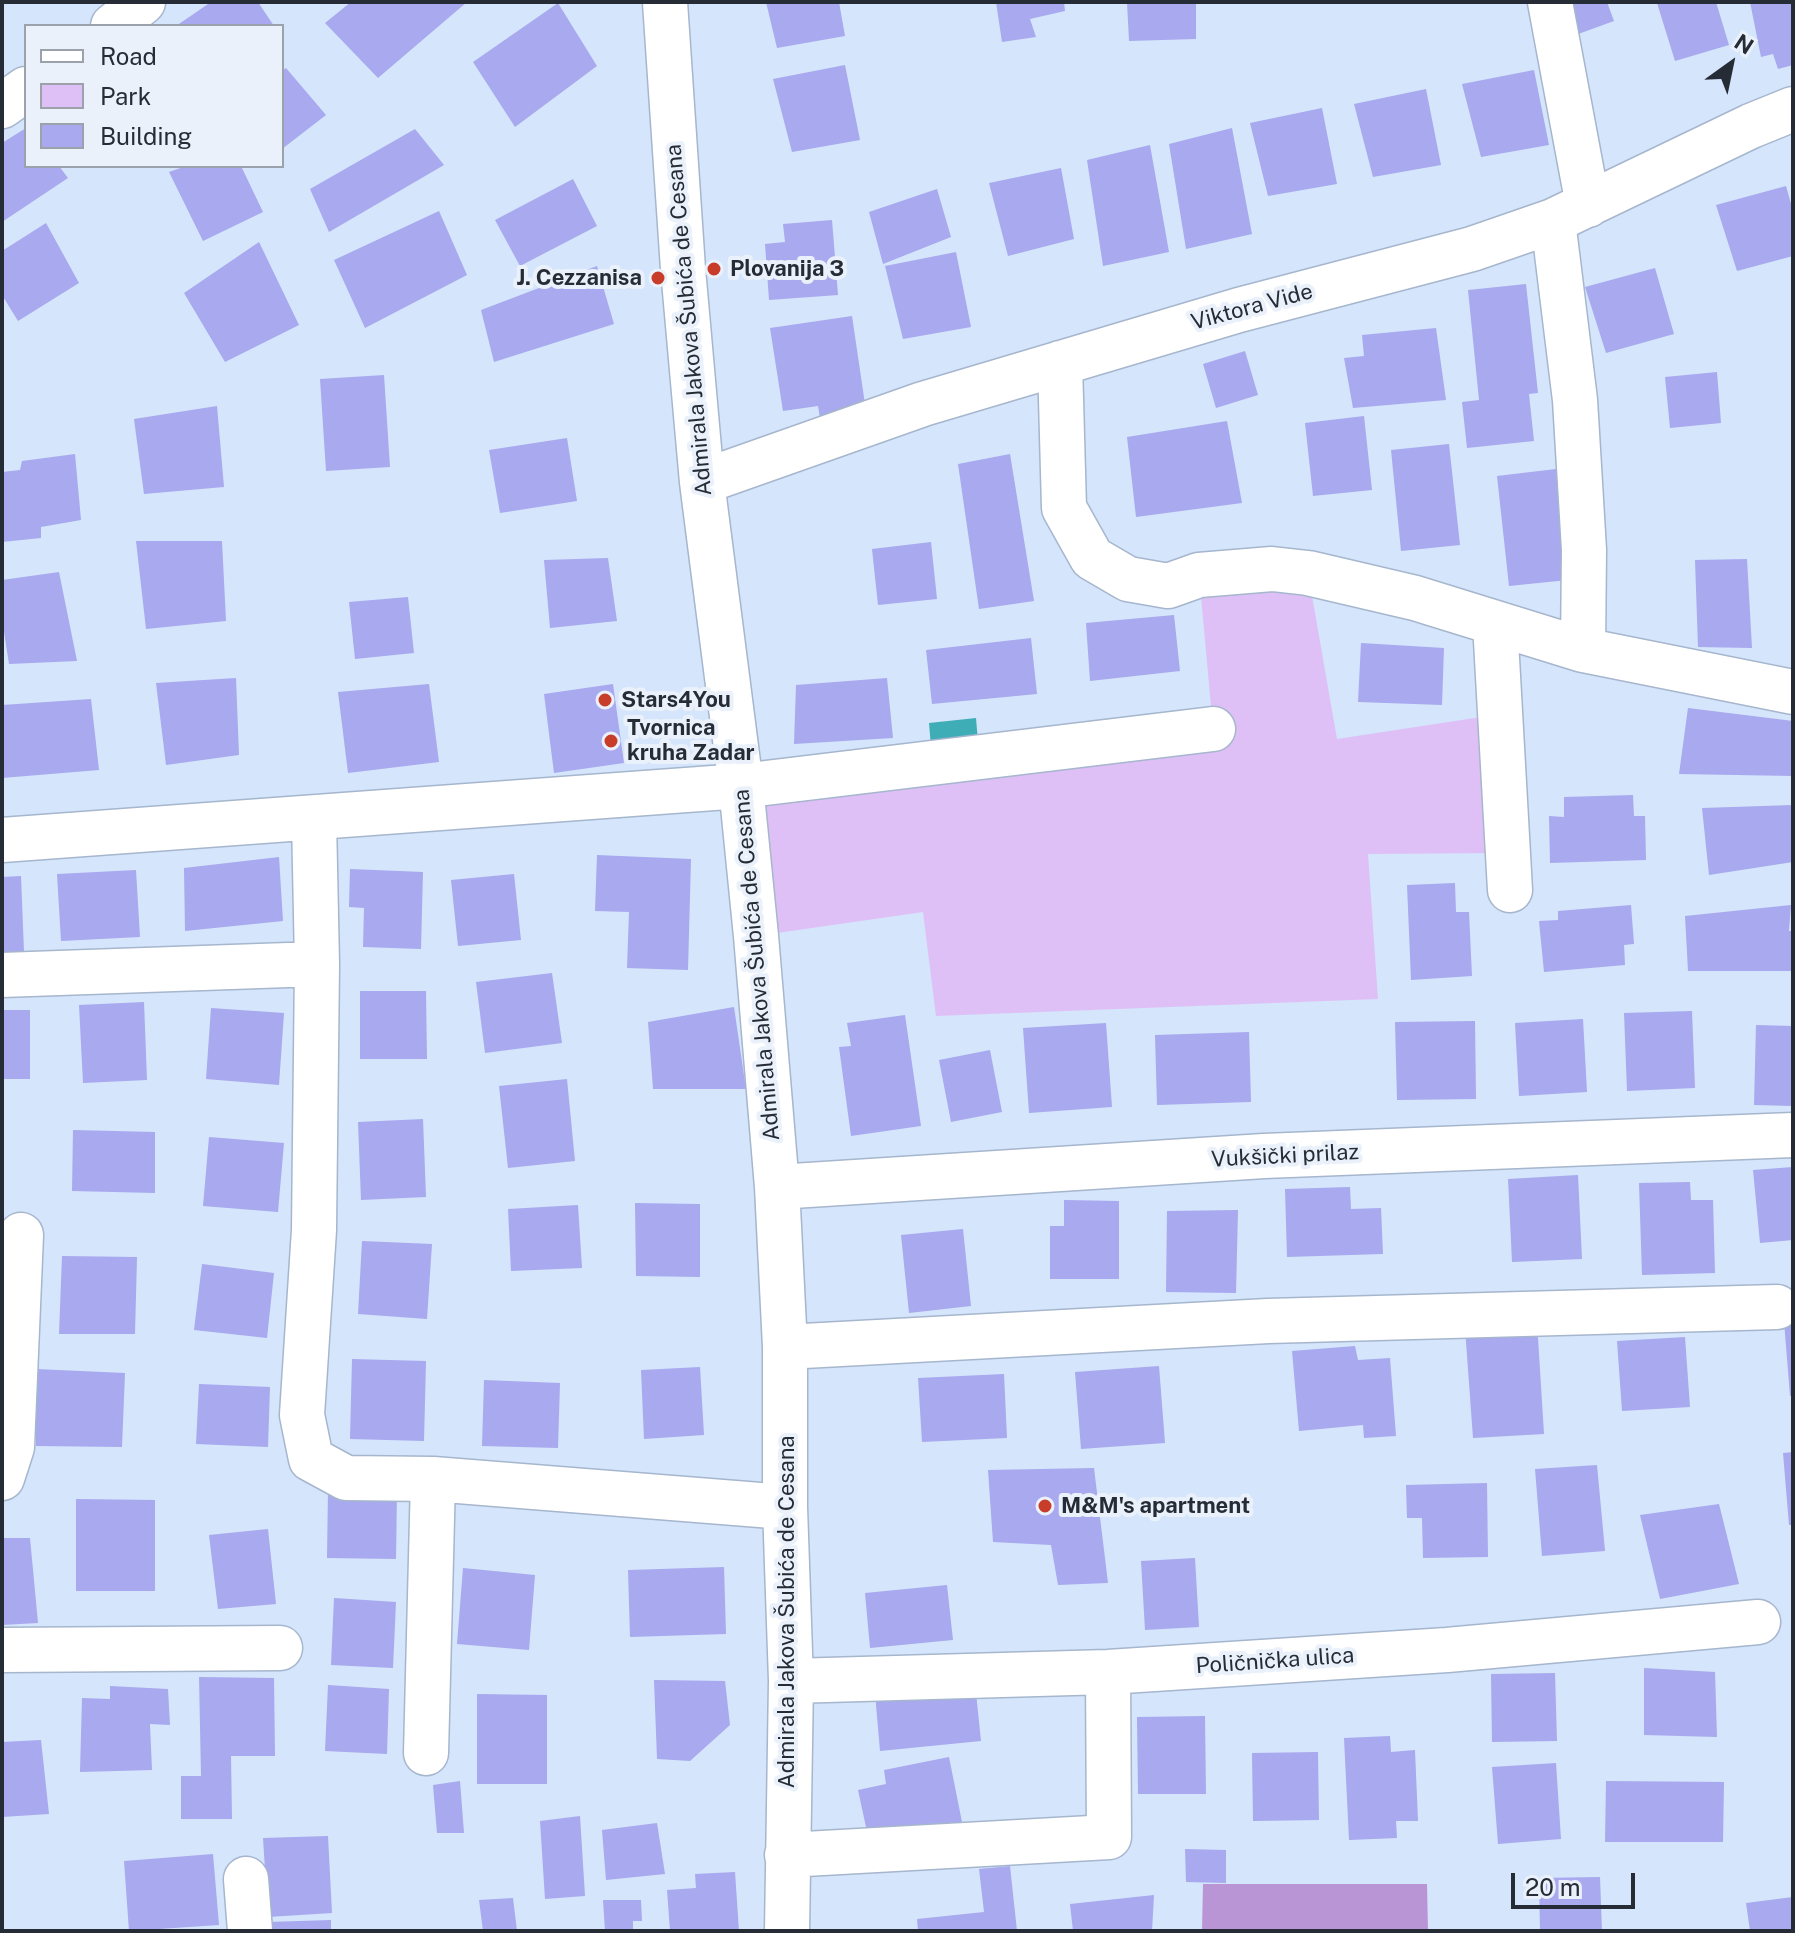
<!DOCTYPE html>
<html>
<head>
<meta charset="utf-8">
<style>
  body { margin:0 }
  #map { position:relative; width:1795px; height:1933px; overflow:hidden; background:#d4e5fc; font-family:"Public Sans",sans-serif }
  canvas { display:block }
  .frame { position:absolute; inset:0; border:4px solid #262c35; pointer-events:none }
  .legend { position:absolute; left:24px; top:24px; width:260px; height:144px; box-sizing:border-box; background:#eaf1fb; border:2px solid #9ca2ac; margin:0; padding:10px 14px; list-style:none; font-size:24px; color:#262c35 }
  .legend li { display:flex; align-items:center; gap:16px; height:40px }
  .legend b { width:40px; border:2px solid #9ca2ac }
  .north { position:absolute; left:1691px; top:24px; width:80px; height:80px; -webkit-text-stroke:6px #eaf1fb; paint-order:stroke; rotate:33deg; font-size:22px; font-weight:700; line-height:32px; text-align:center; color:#262c35 }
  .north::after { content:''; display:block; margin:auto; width:28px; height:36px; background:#262c35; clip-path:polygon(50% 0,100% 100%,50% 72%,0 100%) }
  .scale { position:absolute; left:1511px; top:1873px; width:124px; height:36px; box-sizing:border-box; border:4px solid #262c35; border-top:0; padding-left:10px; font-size:24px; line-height:28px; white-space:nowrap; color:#262c35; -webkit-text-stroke:6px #eaf1fb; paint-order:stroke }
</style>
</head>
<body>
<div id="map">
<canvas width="1795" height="1933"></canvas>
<div class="frame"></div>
<ul class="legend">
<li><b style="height:10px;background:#fff"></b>Road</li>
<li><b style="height:22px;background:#dec0f6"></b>Park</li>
<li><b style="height:22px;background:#a8a9ee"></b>Building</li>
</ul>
<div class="north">N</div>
<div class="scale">20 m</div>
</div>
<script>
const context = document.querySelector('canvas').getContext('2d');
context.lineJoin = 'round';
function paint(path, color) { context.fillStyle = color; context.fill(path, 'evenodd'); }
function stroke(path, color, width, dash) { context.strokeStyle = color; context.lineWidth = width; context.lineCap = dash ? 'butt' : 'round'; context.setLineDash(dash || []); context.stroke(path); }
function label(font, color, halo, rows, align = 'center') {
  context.font = font + ' "Public Sans",sans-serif'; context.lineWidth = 8; context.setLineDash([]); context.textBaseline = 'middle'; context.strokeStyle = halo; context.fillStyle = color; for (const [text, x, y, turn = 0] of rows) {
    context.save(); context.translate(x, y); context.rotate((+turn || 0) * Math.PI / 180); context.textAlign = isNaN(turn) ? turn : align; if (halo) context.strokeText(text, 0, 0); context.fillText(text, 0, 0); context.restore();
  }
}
paint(new Path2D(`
  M1308,573L1337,739L1501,714L1504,853L1368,854L1378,999L936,1016L923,912L756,936L741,786L1213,728L1199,575Z`), '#dec0f6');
paint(new Path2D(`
  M1203,1884H1427L1428,1931H1202Z`), '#ba95d5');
paint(new Path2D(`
  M976,718L978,742L931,747L929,723Z`), '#3eadb6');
paint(new Path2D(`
  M211,2H258L274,26H176Z
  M351,2H467L378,78L325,23Z
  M766,2H839L845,36L777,48Z
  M996,2H1064L1065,11L1030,19L1036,37L1002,42Z
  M1127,2H1196V39L1129,41Z
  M1560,2H1607L1614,21L1570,37Z
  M1661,2H1716L1729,45L1675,61L1657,3Z
  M1750,2H1793V65L1778,69L1773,54L1761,57Z
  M558,3L597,66L515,127L473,62Z
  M845,65L860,140L792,152L773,79Z
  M286,68L326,115L282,149V71Z
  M1534,70L1549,145L1481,157L1462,84Z
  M1426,89L1441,165L1373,177L1354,104Z
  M1322,108L1337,184L1268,196L1250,123Z
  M26,128V166H59L68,178L2,222V143Z
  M1232,128L1252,234L1186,249L1169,144Z
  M415,129L444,165L329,232L310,189Z
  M1150,145L1169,252L1103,266L1087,160Z
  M186,166H241L263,212L203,241L169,172Z
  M1061,168L1074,239L1008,256L989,183Z
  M573,179L597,226L520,266L495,220Z
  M1786,186L1793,211V256L1737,271L1716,205Z
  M937,189L951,237L883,264L869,212Z
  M439,211L467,275L365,328L334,260Z
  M832,220L838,295L769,300L765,244L785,242L783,224Z
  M46,223L79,283L18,321L2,295V251Z
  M259,242L299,325L225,362L184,293Z
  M956,252L971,327L903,339L885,266Z
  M597,266L614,324L494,362L481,310Z
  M1655,268L1674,334L1606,353L1585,287Z
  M1526,284L1538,393L1529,394L1534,441L1467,448L1462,402L1479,400L1468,290Z
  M852,316L866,411L820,418L818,406L783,411L770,328Z
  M1436,328L1446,400L1353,408L1344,358L1364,356L1362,335Z
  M1245,351L1258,395L1216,408L1203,364Z
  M1717,372L1721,423L1670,428L1665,377Z
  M384,375L390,467L326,471L320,379Z
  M217,406L224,487L144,494L134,419Z
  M1364,416L1372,490L1313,496L1305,423Z
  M1227,421L1242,503L1136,517L1127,437Z
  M567,438L577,501L500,513L489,450Z
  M1449,444L1460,545L1401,551L1391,450Z
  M75,454L81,520L41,527V538L2,542V472L20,470L22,461Z
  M1010,454L1034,601L979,609L958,464Z
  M1556,469L1568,580L1509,586L1497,476Z
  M136,541H222L226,621L146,629Z
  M931,542L937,599L878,605L872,549Z
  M608,558L617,621L550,628L544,560Z
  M1747,559L1752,648L1698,647L1695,560Z
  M59,572L77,661L9,664L2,619V580Z
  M408,597L414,653L355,659L349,602Z
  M1174,615L1180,671L1090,681L1086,623Z
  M1031,638L1037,694L932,704L926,650Z
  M1361,643L1444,648L1442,705L1358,702Z
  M236,678L239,755L166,765L156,683Z
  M887,678L893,738L794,744L796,685Z
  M429,684L439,762L348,773L338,692Z
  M613,684L624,763L554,773L544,694Z
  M91,699L99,770L2,778V705Z
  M1688,708L1793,721V776L1679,774Z
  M1633,795L1634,816H1645L1646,860L1550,863L1549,816L1564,817V797Z
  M1793,805V862L1709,875L1702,808Z
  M597,855L691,859L688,970L627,968L629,912L595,911Z
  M279,857L283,921L185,931L184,868Z
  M350,869L423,872L421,949L363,947L364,908L349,907Z
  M136,870L140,937L61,941L57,874Z
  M514,874L521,940L458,946L451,880Z
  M21,876L24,952H2V877Z
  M1455,883L1456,912H1469L1472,976L1411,980L1407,885Z
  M1631,905L1634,944L1624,945L1625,965L1544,972L1539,921L1558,920V911Z
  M1791,905L1789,931H1793V971H1688L1685,916Z
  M552,973L562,1043L485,1053L476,982Z
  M360,991H426L427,1059H360Z
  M144,1002L147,1080L83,1083L79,1005Z
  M734,1007L746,1089H653L648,1022Z
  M211,1008L284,1013L279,1085L206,1079Z
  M2,1010H30V1079H2Z
  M1692,1011L1695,1088L1627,1091L1624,1013Z
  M905,1015L921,1126L851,1136L839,1047L851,1046L847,1023Z
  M1583,1019L1587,1092L1519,1096L1515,1023Z
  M1475,1021L1476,1099L1397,1100L1395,1022Z
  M1106,1023L1112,1107L1029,1113L1023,1028Z
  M1756,1025L1793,1026V1106L1754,1105Z
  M1249,1032L1251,1102L1157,1105L1155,1035Z
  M990,1050L1002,1112L951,1122L939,1060Z
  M567,1079L575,1161L508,1168L499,1086Z
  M423,1119L426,1197L361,1200L358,1122Z
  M73,1130L155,1132V1193L72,1191Z
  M209,1137L284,1143L278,1212L203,1206Z
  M1793,1167V1240L1760,1243L1753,1170Z
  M1578,1175L1582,1259L1512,1262L1508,1179Z
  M1690,1182L1691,1200H1713L1715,1273L1642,1275L1639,1183Z
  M1350,1187L1351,1209L1381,1208L1383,1254L1287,1257L1285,1189Z
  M1064,1200L1119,1201V1279H1050V1226H1064Z
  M635,1203L700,1204V1277L636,1276Z
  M578,1205L582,1268L511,1271L508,1209Z
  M1238,1210L1236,1293L1166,1292L1167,1211Z
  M963,1229L971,1306L909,1313L901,1235Z
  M362,1241L432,1244L427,1319L358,1314Z
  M62,1256L137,1257L135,1334H59Z
  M202,1264L274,1273L267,1338L194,1330Z
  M1793,1308V1395L1790,1396L1783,1309Z
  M1537,1322L1544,1434L1473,1438L1465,1328Z
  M1685,1337L1690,1407L1622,1411L1617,1341Z
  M1355,1346L1358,1360L1390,1358L1396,1436L1364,1438L1363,1425L1299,1431L1292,1351Z
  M352,1359L426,1361L424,1441L350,1439Z
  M1159,1366L1165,1443L1081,1449L1075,1372Z
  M700,1367L704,1435L644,1439L641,1370Z
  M36,1369L125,1373L122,1447L36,1446Z
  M1004,1374L1007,1438L922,1442L918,1378Z
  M484,1380L560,1383L558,1448L482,1446Z
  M199,1384L270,1387L268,1447L196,1444Z
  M1793,1452V1525H1789L1783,1453Z
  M1597,1465L1605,1551L1542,1556L1535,1469Z
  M1094,1468L1108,1583L1058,1585L1051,1545L993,1542L988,1470Z
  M1487,1483L1488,1557L1423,1558L1422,1518H1407L1406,1485Z
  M328,1491L397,1492L396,1559L327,1558Z
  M76,1499L155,1500V1591H76Z
  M1719,1504L1739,1584L1660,1599L1640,1515Z
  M268,1529L276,1604L218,1609L209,1535Z
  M2,1538H30L38,1623L2,1625Z
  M1195,1558L1199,1627L1145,1630L1141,1561Z
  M724,1567L726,1634L630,1637L628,1570Z
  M463,1568L535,1575L529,1650L457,1644Z
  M947,1585L953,1640L870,1648L865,1593Z
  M334,1598L396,1602L393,1668L331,1665Z
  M1644,1668L1715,1672L1717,1737L1644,1735Z
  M1555,1673L1557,1741L1492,1742L1491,1674Z
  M199,1677L274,1678L275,1756H231L232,1819H181V1776H201Z
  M654,1680L725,1681L730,1725L690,1761L657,1759Z
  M975,1683L981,1741L880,1751L875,1693Z
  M328,1685L389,1689L387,1754L325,1751Z
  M110,1686L168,1689L170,1725L150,1724L152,1770L80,1772L82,1698L110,1699Z
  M477,1694L547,1695V1784H477Z
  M1205,1716L1206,1794H1138L1137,1717Z
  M1390,1736L1391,1752L1415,1750L1418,1821H1396L1397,1838L1349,1840L1344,1738Z
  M41,1740L49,1814L2,1817V1742Z
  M1318,1752L1319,1820L1253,1821L1252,1753Z
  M949,1757L962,1822L869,1841L858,1790L886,1784L884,1770Z
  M1556,1763L1561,1839L1498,1844L1492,1767Z
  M460,1781L464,1833H437L433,1785Z
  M1606,1781L1724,1782L1723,1842H1605Z
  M580,1816L585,1896L545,1899L540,1821Z
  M657,1823L665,1874L606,1880L602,1830Z
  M328,1836L332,1913L268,1917L263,1838Z
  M1185,1849L1226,1850V1883L1186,1882Z
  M213,1854L219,1925L129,1931L124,1861Z
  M1010,1866L1017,1931H918L917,1919L984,1912L979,1869Z
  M735,1872L739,1931H670L667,1890L696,1888L695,1874Z
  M1600,1877L1602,1931H1540L1539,1878Z
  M1154,1895L1152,1931H1073L1070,1904Z
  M1793,1897V1931H1750L1746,1903Z
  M513,1898L517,1931H483L479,1900Z
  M603,1900H641L642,1921H633V1931H605Z
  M331,1920V1931H269L268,1922Z`), '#a8a9ee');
const minor = new Path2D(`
  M665,2L683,269L702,482L741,786L756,936L777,1187L785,1347V1507L791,1681L787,1931
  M1550,2L1588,205
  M113,26L143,2
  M2,106L26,89
  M1553,221L1575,400L1584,550L1583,650
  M1060,363L1064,508L1092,558L1128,579L1168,586L1199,575L1272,569L1308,573L1415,598L1583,650L1793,692
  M702,482L923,404L1239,310L1472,249L1553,221L1751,126L1793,109
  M1495,623L1510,890
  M314,819L317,964L314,1230L302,1415L311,1459L346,1478L433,1479L785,1507
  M2,840L741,786L1213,729
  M2,975L317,964
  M777,1187L1264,1156L1793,1135
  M785,1347L1268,1321L1777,1307
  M2,1478L12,1447L21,1235
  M2,1650L280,1648
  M791,1681L1108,1672L1447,1650L1758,1622
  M426,1753L433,1479
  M787,1855L1109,1837L1108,1672
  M246,1879L250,1931`);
stroke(minor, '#a6b6cd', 47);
stroke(minor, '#fff', 44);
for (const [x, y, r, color] of [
  [714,269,8,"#c83c2a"],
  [658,278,8,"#c83c2a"],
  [605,700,8,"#c83c2a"],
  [611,741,8,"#c83c2a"],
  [1045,1506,8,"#c83c2a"]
]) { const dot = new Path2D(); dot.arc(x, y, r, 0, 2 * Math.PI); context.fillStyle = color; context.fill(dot); stroke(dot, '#eaf1fb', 3); }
label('bold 22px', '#262c35', '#eaf1fb', [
  ["Plovanija 3",730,269],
  ["J. Cezzanisa",642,278,"right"],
  ["Stars4You",621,700],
  ["Tvornica",627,728],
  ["kruha Zadar",627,753],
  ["M&M's apartment",1061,1506]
], 'left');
label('22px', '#262c35', '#eaf1fb', [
  ["Viktora Vide",1252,307,-15],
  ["Admirala Jakova Šubića de Cesana",689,320,-95],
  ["Admirala Jakova Šubića de Cesana",757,965,-95],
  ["Vukšički prilaz",1285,1156,-3],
  ["Admirala Jakova Šubića de Cesana",787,1612,-90],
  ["Poličnička ulica",1275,1661,-4]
]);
</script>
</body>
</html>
